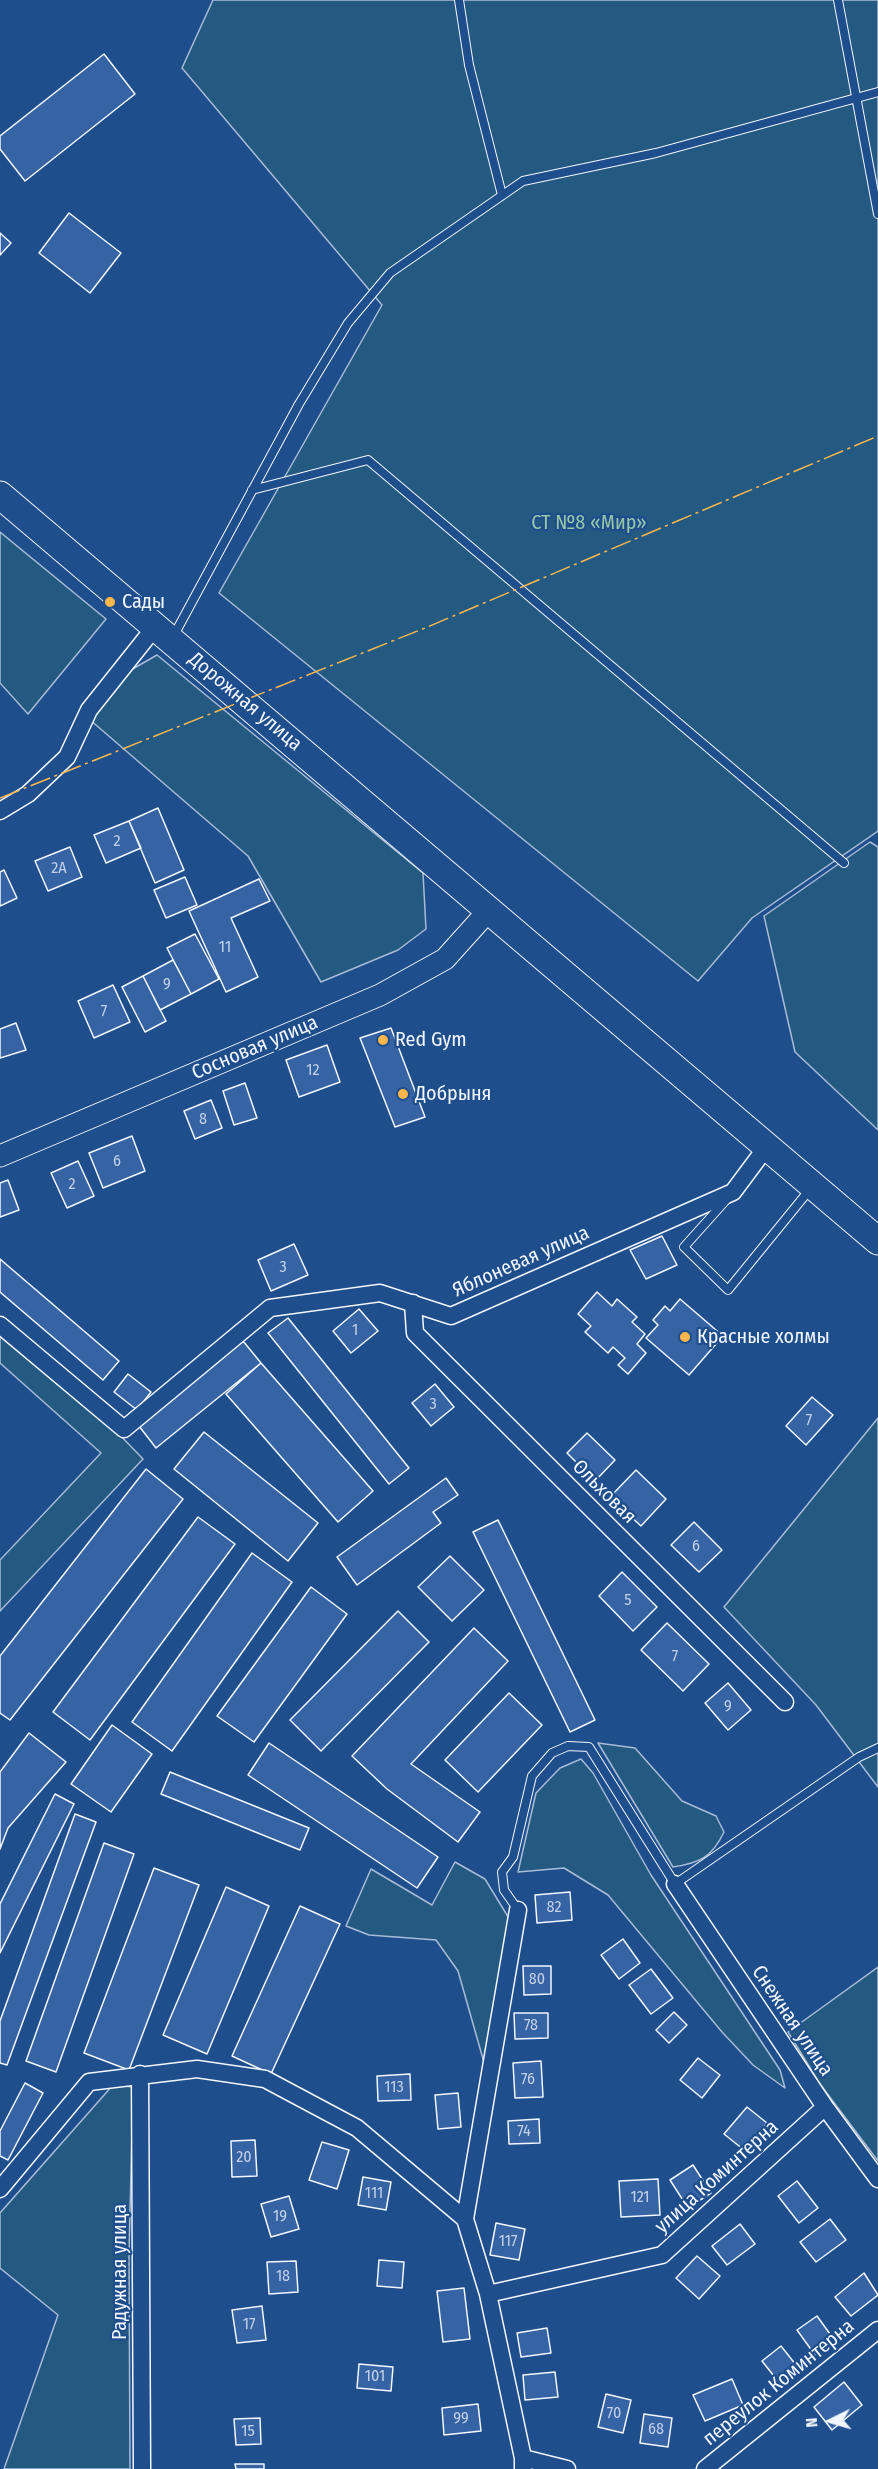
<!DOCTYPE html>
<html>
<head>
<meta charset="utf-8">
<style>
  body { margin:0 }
  #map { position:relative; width:878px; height:2469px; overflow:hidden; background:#1f4e8c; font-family:"Fira Sans Condensed",sans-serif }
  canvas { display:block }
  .north { position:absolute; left:800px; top:2391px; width:60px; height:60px; -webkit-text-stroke:4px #1f4e8c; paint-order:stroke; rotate:265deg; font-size:16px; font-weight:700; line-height:24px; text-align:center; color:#f2f6ff }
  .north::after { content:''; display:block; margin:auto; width:21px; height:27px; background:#f2f6ff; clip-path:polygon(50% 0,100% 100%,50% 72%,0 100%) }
</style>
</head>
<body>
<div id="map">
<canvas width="878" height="2469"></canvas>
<div class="north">N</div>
</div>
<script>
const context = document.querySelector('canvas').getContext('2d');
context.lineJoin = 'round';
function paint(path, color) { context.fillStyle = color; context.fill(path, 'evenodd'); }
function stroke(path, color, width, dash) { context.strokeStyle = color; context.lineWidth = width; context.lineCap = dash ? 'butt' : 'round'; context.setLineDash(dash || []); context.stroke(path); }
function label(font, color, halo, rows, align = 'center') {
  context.font = font + ' "Fira Sans Condensed",sans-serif'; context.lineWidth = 4.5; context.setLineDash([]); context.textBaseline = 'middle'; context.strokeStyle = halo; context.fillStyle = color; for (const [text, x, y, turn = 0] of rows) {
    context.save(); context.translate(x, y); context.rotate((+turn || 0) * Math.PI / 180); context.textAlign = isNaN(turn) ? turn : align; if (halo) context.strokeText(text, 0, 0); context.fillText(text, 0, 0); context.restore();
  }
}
const green = new Path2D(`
  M213,0H878V831L752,918L698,981L219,593L382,305L182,68Z
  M0,532L106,619L28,714L0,683Z
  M157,655L423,873L426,929L398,950L321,982L248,856L89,719L110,682Z
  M870,842L878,847V1130L795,1052L764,916Z
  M0,1332L118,1433L143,1459L0,1611V1560L101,1453L0,1363Z
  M878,1418V1787L816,1705L724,1607Z
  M598,1743L635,1748L682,1801L716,1816L724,1832C712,1857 700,1863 673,1867Z
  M581,1759L593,1773L651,1875L780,2070L785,2088L753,2065L722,2032L608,1895L564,1868L518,1872L536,1793L560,1768Z
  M455,1862L485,1879L510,1920L485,2066L458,1971L436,1940L369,1935L346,1926L371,1869L432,1905Z
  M878,1967V2161L820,2084L788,2032Z
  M113,2085L133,2087L129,2253L130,2469H4L58,2315L0,2268V2213Z`);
paint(green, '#245a82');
stroke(green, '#a8bbd7', 1.5);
const building = new Path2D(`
  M104,54L135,94L25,181L0,149V136Z
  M69,213L121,253L90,293L39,253Z
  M0,233L11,243L0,255Z
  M158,808L184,870L155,883L129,821Z
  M129,821L141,848L106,863L94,835Z
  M70,847L82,877L48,891L35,861Z
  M4,870L17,898L0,906V872Z
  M185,877L197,905L166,918L154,890Z
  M259,879L270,901L231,918L258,977L226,992L189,911Z
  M195,934L219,979L191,994L167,948Z
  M173,960L191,994L160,1010L143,976Z
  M143,976L166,1021L145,1032L122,987Z
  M113,985L130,1022L94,1038L78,1001Z
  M16,1023L26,1050L0,1058V1029Z
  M391,1028L425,1117L395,1127L360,1038Z
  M327,1045L340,1082L299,1097L286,1060Z
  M245,1083L257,1118L234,1125L223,1091Z
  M211,1100L222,1128L195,1139L184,1111Z
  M132,1136L145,1171L103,1188L89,1153Z
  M78,1161L94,1196L67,1208L51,1173Z
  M8,1180L19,1210L0,1217V1183Z
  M662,1236L677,1265L646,1279L630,1250Z
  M294,1244L308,1275L271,1291L258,1260Z
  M0,1259L119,1361L103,1380L0,1292Z
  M597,1292L612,1306L617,1299L637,1317L632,1322L645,1334L637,1344L646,1353L628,1374L618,1365L625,1358L613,1347L608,1353L585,1332L591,1326L578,1314Z
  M680,1299L723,1336L689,1375L646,1338L658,1325L653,1320L665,1306L670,1311Z
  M359,1309L378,1331L351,1353L333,1331Z
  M288,1318L409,1468L389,1484L268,1333Z
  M243,1341L261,1363L156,1448L139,1426Z
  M261,1363L373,1491L338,1522L226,1394Z
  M128,1374L151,1392L137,1410L114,1392Z
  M435,1384L454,1407L431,1426L412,1403Z
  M812,1397L833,1415L806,1445L786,1426Z
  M204,1432L318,1523L288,1561L174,1469Z
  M587,1433L615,1460L595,1481L567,1453Z
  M146,1469L183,1499L10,1720L0,1713V1656Z
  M636,1470L666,1499L641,1526L610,1497Z
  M446,1478L458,1495L433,1512L441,1523L357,1585L337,1557Z
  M198,1517L235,1544L90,1740L53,1712Z
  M498,1520L595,1720L570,1732L473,1532Z
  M694,1522L722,1550L699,1572L671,1545Z
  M252,1553L292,1582L172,1751L132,1722Z
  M450,1556L484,1590L452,1621L418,1587Z
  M622,1572L657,1607L633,1631L599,1596Z
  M311,1587L347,1614L254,1742L217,1716Z
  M398,1611L429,1642L321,1751L290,1720Z
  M667,1623L709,1664L683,1691L641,1650Z
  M474,1628L508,1661L411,1764L480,1812L458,1842L387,1789L352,1756Z
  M728,1683L751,1710L728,1730L705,1703Z
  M509,1693L542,1725L478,1792L445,1760Z
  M112,1725L152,1754L111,1812L71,1784Z
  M29,1733L66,1762L8,1828L0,1849V1772Z
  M269,1743L438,1857L417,1888L248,1775Z
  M170,1772L309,1828L300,1850L161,1794Z
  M55,1794L74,1804L0,1953V1904Z
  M75,1814L96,1822L7,2065L0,2063V2021Z
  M104,1843L134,1854L56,2072L26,2061Z
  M154,1868L199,1885L129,2070L84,2053Z
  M226,1887L269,1906L207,2054L163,2035Z
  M570,1892L572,1920L537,1923L535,1895Z
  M300,1906L340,1924L271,2074L232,2056Z
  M623,1939L640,1963L619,1979L601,1955Z
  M523,1966H551V1994L524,1995Z
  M651,1969L673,1998L651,2014L629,1985Z
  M674,2012L687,2025L669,2043L656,2030Z
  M514,2013H548V2038L515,2039Z
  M698,2058L720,2075L702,2098L680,2080Z
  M541,2061L543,2097L515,2098L513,2063Z
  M410,2074L411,2100L378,2101L377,2076Z
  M25,2083L43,2093L8,2160L0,2156V2131Z
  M458,2093L461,2127L438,2129L435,2095Z
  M747,2107L767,2123L744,2150L724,2134Z
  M539,2119L540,2143L509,2144L508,2121Z
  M255,2140L257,2176L232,2177L231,2141Z
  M322,2142L349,2150L337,2189L309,2180Z
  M693,2165L711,2193L688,2208L670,2180Z
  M363,2177L391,2182L386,2210L358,2205Z
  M658,2179L660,2215L621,2217L619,2181Z
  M797,2181L818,2208L799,2223L778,2196Z
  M289,2196L299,2229L271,2237L261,2204Z
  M830,2219L846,2240L816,2262L800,2242Z
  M496,2223L525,2229L519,2260L490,2255Z
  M740,2224L755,2244L727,2265L712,2246Z
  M697,2256L720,2276L699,2299L676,2278Z
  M379,2260L404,2262L402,2288L377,2286Z
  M296,2261L298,2292L269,2294L267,2262Z
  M864,2273L878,2295L851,2316L835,2297Z
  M464,2288L470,2339L443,2342L437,2291Z
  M262,2306L266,2340L237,2343L232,2310Z
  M817,2316L835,2341L815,2355L797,2330Z
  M547,2328L551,2353L521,2357L517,2333Z
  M781,2346L800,2370L781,2385L762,2361Z
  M359,2364L393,2367L391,2391L357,2388Z
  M555,2372L558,2397L525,2400L523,2375Z
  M732,2379L743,2405L705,2421L693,2395Z
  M844,2382L862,2405L832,2430L814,2407Z
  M606,2394L631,2400L623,2433L598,2427Z
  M478,2404L481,2431L444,2435L442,2408Z
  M644,2414L672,2418L668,2447L640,2443Z
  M260,2418L261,2444L236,2445L234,2419Z
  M235,2464H264V2469H236Z`);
paint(building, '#3563a3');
stroke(building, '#f2f6ff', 1.5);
const service = new Path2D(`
  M459,0L469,65L502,195
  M838,0L878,214
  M252,490L368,460L844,863
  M173,637L299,404L348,323L390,273L523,181L656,153L878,92
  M727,1199L684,1247L728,1290L811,1188
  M518,1910L504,1890L502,1872L513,1857L532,1776L552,1753L568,1746L589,1747L675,1884L859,1757L878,1748`);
const minor = new Path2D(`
  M0,811L28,794L67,757L89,710L155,627
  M413,1303L415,1333L785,1702
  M0,1325L124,1429L270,1308L380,1293L451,1316L733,1192L768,1145
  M675,1884L825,2107L878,2179
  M140,2074L142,2469
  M0,2189L89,2082L197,2069L265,2079L357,2128L465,2219L488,2294L523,2458V2469
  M465,2219L518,1910
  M488,2294L662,2255L825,2107
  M523,2458L567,2469
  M705,2469L878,2330`);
const tertiary = new Path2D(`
  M0,1156L380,995L445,959L490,909`);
const primary = new Path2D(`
  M0,495C293,743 586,991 878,1241`);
stroke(service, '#f2f6ff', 10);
stroke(minor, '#f2f6ff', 19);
stroke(tertiary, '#f2f6ff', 23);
stroke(primary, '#f2f6ff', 29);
stroke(service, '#1f4e8c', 8);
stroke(minor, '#1f4e8c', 16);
stroke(tertiary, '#1f4e8c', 21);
stroke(primary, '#1f4e8c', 27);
stroke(new Path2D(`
  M0,798L425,628L878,436`), '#ffb74d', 1.5, [21, 4.5, 3, 4.5]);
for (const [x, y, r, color] of [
  [110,602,6,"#ffb74d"],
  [383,1040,6,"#ffb74d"],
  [403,1094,6,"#ffb74d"],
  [685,1337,6,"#ffb74d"]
]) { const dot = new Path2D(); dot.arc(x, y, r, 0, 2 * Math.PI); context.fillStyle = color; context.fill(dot); stroke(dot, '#1f4e8c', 2); }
label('16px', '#c3d1e8', null, [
  ["2",117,842],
  ["2А",59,869],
  ["11",225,948],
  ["9",167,985],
  ["7",104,1012],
  ["12",313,1071],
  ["8",203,1120],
  ["6",117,1162],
  ["2",72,1185],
  ["3",283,1268],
  ["1",355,1331],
  ["3",433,1405],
  ["7",809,1421],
  ["6",696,1547],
  ["5",628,1601],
  ["7",675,1657],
  ["9",728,1707],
  ["82",554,1908],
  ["80",537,1980],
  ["78",531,2026],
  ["76",528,2080],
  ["113",394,2088],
  ["74",524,2132],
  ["20",244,2158],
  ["111",374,2194],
  ["121",640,2198],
  ["19",280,2217],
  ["117",508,2242],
  ["18",283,2277],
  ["17",249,2325],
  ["101",375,2377],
  ["70",614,2414],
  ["99",461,2419],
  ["68",656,2430],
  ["15",248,2432]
]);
label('20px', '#97c8a6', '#1f4e8c', [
  ["СТ №8 «Мир»",589,523]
]);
label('20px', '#f2f6ff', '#1f4e8c', [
  ["Сады",122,602],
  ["Red Gym",395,1040],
  ["Добрыня",415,1094],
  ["Красные холмы",697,1337]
], 'left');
label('20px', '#f2f6ff', '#1f4e8c', [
  ["Дорожная улица",245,702,40],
  ["Сосновая улица",255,1048,-23],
  ["Яблоневая улица",521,1262,-24],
  ["Ольховая",604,1492,45],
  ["Снежная улица",792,2021,56],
  ["улица Коминтерна",717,2177,-42],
  ["Радужная улица",120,2272,-90],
  ["переулок Коминтерна",779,2383,-39]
]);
</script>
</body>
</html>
